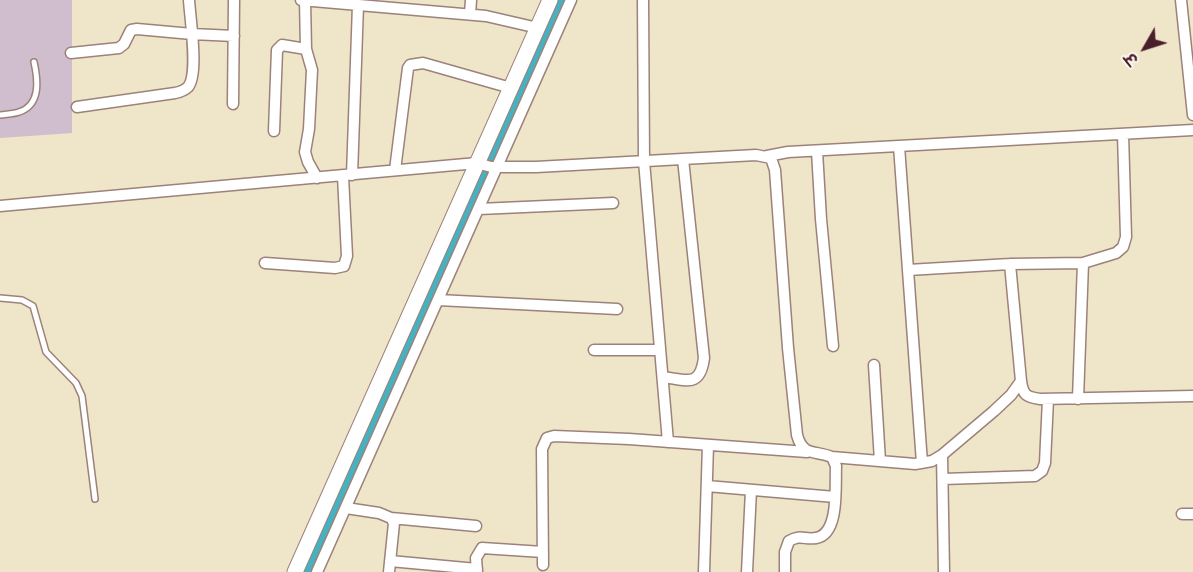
<!DOCTYPE html>
<html>
<head>
<meta charset="utf-8">
<style>
  body { margin:0 }
  #map { position:relative; width:1193px; height:572px; overflow:hidden; background:#efe5c9; font-family:Mali,"Playpen Sans Deva",sans-serif }
  canvas { display:block }
  .north { position:absolute; left:1115px; top:18px; width:60px; height:60px; -webkit-text-stroke:4px #fbf7ec; paint-order:stroke; rotate:231deg; font-size:16px; font-weight:700; line-height:24px; text-align:center; color:#4a1f2b }
  .north::after { content:''; display:block; margin:auto; width:21px; height:27px; background:#4a1f2b; clip-path:polygon(50% 0,100% 100%,50% 72%,0 100%) }
</style>
</head>
<body>
<div id="map">
<canvas width="1193" height="572"></canvas>
<div class="north">उ</div>
</div>
<script>
const context = document.querySelector('canvas').getContext('2d');
context.lineJoin = 'round';
function paint(path, color) { context.fillStyle = color; context.fill(path, 'evenodd'); }
function stroke(path, color, width, dash) { context.strokeStyle = color; context.lineWidth = width; context.lineCap = dash ? 'butt' : 'round'; context.setLineDash(dash || []); context.stroke(path); }
paint(new Path2D(`
  M0,0H72V133L0,138Z`), '#d0bdcd');
stroke(new Path2D(`
  M308,572L562,0`), '#45b2c1', 10);
const lane = new Path2D(`
  M0,115C6,114 14,114 19,112C41,105 38,80 34,62
  M0,298L22,300L33,306L46,352L76,383L82,396L95,499`);
const street = new Path2D(`
  M301,0L486,16L538,28
  M305,0L306,49L312,70L309,129L305,152L308,162L317,178
  M643,0L644,161L668,442
  M1181,0L1193,115
  M470,14L471,0
  M71,53L119,48L124,44L131,30L137,29L192,34L234,36
  M233,104L234,0
  M77,107L175,93C180,92 184,91 188,87C199,74 190,18 189,0
  M274,131L277,50L282,45L306,49
  M899,146L922,463
  M817,151L821,219L833,346
  M767,156L788,152L1193,130
  M395,170L408,68L410,65L423,63L511,88
  M352,175L358,5
  M0,206L477,163L491,167H536L756,155L771,158L775,170L788,348L797,435C803,457 815,450 832,457L836,466C835,485 840,534 816,538C804,540 801,534 789,541L785,552V572
  M479,209L613,203
  M265,263L335,268L344,266L347,256L343,176
  M1010,264L1021,381C1023,395 1026,397 1040,399L1193,396
  M908,270L1010,264L1083,263L1116,253L1123,247L1126,237L1123,134
  M438,300L617,309
  M594,350H660
  M874,365L880,461
  M663,377C687,380 700,388 704,358L683,159
  M1078,399L1083,263
  M942,455L944,572
  M832,457L915,464L932,461L942,455L994,411L1011,395L1021,381
  M943,479L1035,476L1042,471L1045,463L1048,399
  M707,486L835,497
  M346,508L379,513L391,518L394,523L389,572
  M1182,514H1193
  M391,518L476,526
  M390,561L477,569
  M543,565L542,449L547,438L554,436L629,439L807,452
  M317,572L571,0
  M477,572L476,558L482,548L543,552
  M704,572L708,445
  M747,572L751,490`);
const secondary = new Path2D(`
  M295,572L550,0`);
stroke(lane, '#9c827a', 8);
stroke(street, '#9c827a', 13);
stroke(secondary, '#9c827a', 17);
stroke(lane, '#fff', 5);
stroke(street, '#fff', 10);
stroke(secondary, '#fff', 15);
</script>
</body>
</html>
